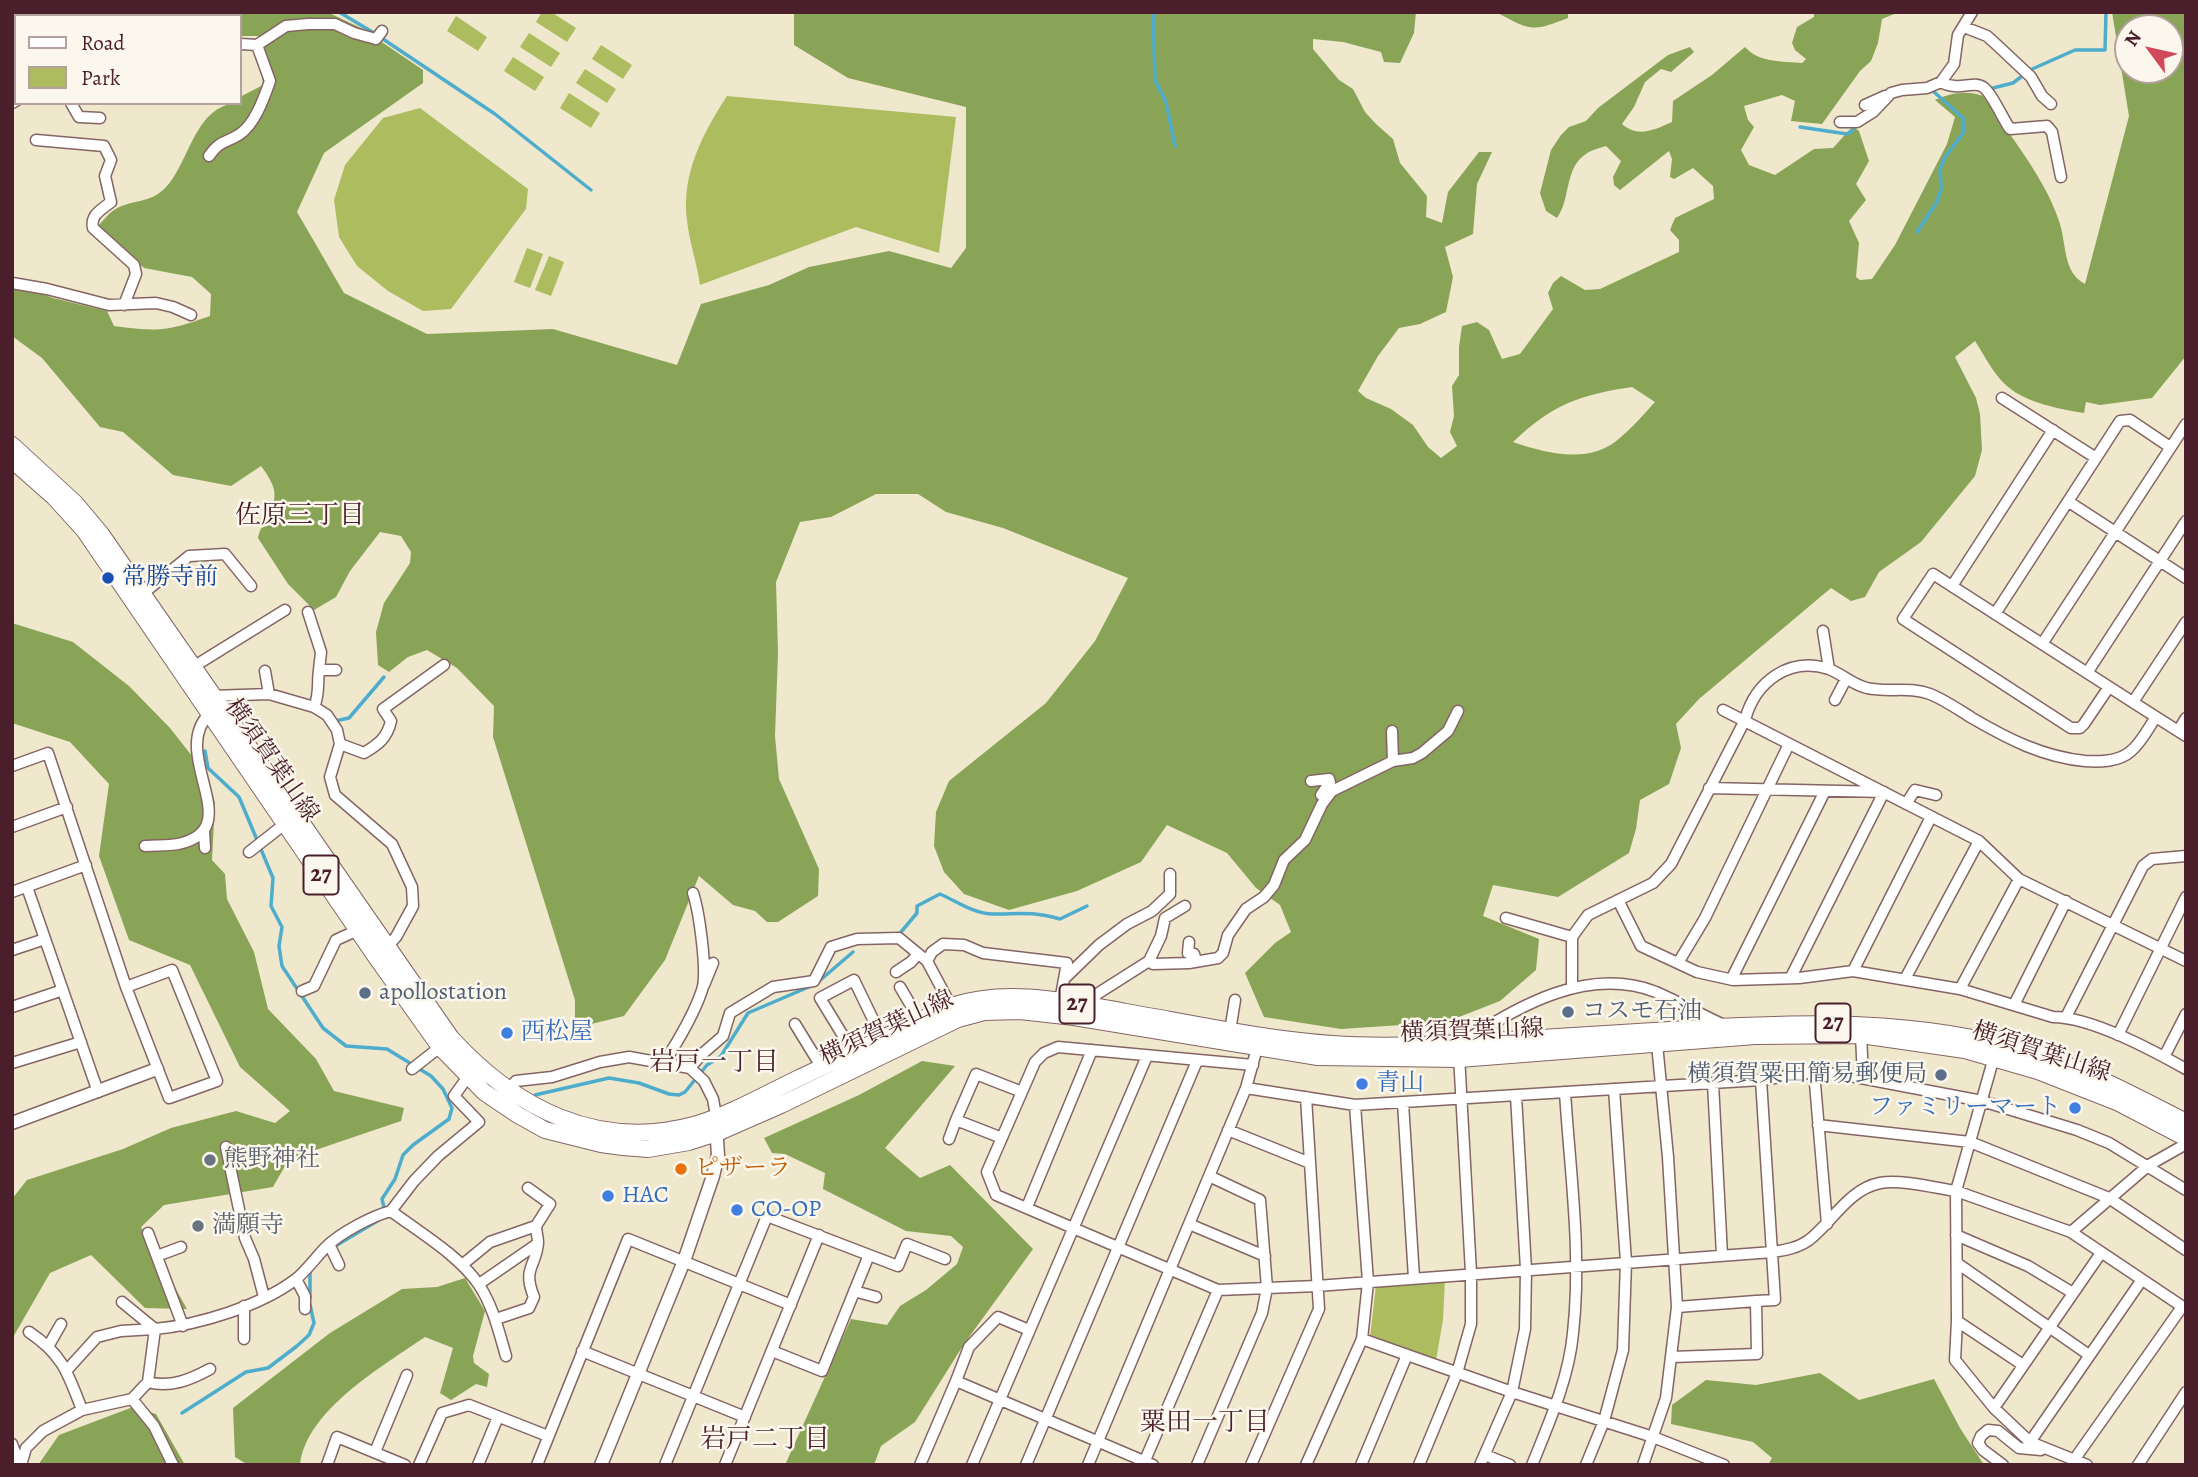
<!DOCTYPE html>
<html>
<head>
<meta charset="utf-8">
<style>
  body { margin:0 }
  #map { position:relative; width:2198px; height:1477px; overflow:hidden; background:#efe8cd; font-family:Alegreya,serif }
  canvas { display:block }
  .frame { position:absolute; inset:0; border:14px solid #4a1f2b; pointer-events:none }
  .legend { position:absolute; left:14px; top:14px; width:228px; height:91px; box-sizing:border-box; background:#fbf7ec; border:2px solid #b4a19f; margin:0; padding:9px 12px; list-style:none; font-size:21px; color:#4a1f2b }
  .legend li { display:flex; align-items:center; gap:14px; height:35px }
  .legend b { width:35px; border:2px solid #b4a19f }
  .north { position:absolute; left:2114px; top:14px; width:70px; height:70px; box-sizing:border-box; background:#fbf7ec; border:2px solid #b4a19f; border-radius:50%; rotate:303deg; font-size:19px; font-weight:700; line-height:28px; text-align:center; color:#4a1f2b }
  .north::after { content:''; display:block; margin:auto; width:24px; height:32px; background:#d1495b; clip-path:polygon(50% 0,100% 100%,50% 72%,0 100%) }
</style>
</head>
<body>
<div id="map">
<canvas width="2198" height="1477"></canvas>
<div class="frame"></div>
<ul class="legend">
<li><b style="height:9px;background:#fff"></b>Road</li>
<li><b style="height:19px;background:#acbc5f"></b>Park</li>
</ul>
<div class="north">N</div>
</div>
<script>
const context = document.querySelector('canvas').getContext('2d');
context.lineJoin = 'round';
function paint(path, color) { context.fillStyle = color; context.fill(path, 'evenodd'); }
function stroke(path, color, width, dash) { context.strokeStyle = color; context.lineWidth = width; context.lineCap = dash ? 'butt' : 'round'; context.setLineDash(dash || []); context.stroke(path); }
function label(font, color, halo, rows, align = 'center') {
  context.font = font + ' Alegreya,"Noto Serif JP",serif'; context.lineWidth = 5; context.setLineDash([]); context.textBaseline = 'middle'; context.strokeStyle = halo; context.fillStyle = color; for (const [text, x, y, turn = 0] of rows) {
    context.save(); context.translate(x, y); context.rotate((+turn || 0) * Math.PI / 180); context.textAlign = isNaN(turn) ? turn : align; if (halo) context.strokeText(text, 0, 0); context.fillText(text, 0, 0); context.restore();
  }
}
paint(new Path2D(`
  M542,12H551L576,28L567,42L536,22Z
  M456,16L487,37L478,51L447,31Z
  M529,33L560,53L551,67L520,47Z
  M601,45L632,65L623,79L592,59Z
  M513,57L544,77L535,91L504,71Z
  M585,69L616,89L607,103L576,83Z
  M569,93L600,113L591,128L560,108Z
  M727,96L956,117L939,253L856,227L700,285C697,263 689,241 687,220C681,174 703,133 727,96Z
  M420,108L528,189L526,209L451,309L423,311L388,291L357,266L339,237L334,200L345,165L383,118Z
  M527,248L543,254L530,288L514,282Z
  M549,256L564,262L551,296L535,290Z
  M1445,1279L1443,1320L1436,1360L1370,1337L1376,1285Z`), '#acbc5f');
paint(new Path2D(`
  M199,12H327L361,28L423,70V83L324,153L297,212L344,293L427,334L553,329L677,365L701,304L769,285L809,267L889,251L951,268L966,248V107L848,78L794,45V12H1416L1414,33L1400,63L1384,62L1381,52L1343,42L1313,39V49L1339,80L1353,89L1365,112L1376,124L1393,139L1400,163L1427,196L1426,217L1442,223L1448,192L1479,152H1492L1477,184L1473,234L1445,247L1453,277L1446,312L1420,324L1399,328L1378,356L1358,391L1366,398L1391,409L1413,425L1428,447L1441,458L1457,446L1450,432L1454,416L1452,386L1459,375V347L1462,326L1477,322L1489,330L1502,359L1520,354L1553,309L1548,293L1553,283L1561,276L1585,290L1600,289L1679,252V240L1670,230L1675,218L1714,199L1713,186L1693,168L1674,179L1670,177L1672,159L1669,151L1620,190L1614,185L1613,177L1621,161L1606,146C1600,148 1591,150 1586,154C1564,168 1571,199 1557,218L1546,211L1540,193L1551,150L1561,135L1569,127L1586,121L1598,108L1668,55L1690,47L1694,52L1671,72L1661,69L1645,82L1634,107L1622,124C1638,138 1654,130 1672,122L1673,101L1712,75L1745,47C1759,63 1782,61 1802,63L1806,59L1795,50L1792,43L1797,27L1814,17V12H1899L1882,19L1878,43L1871,61L1860,71L1822,124L1791,121L1795,101L1782,95L1744,106L1748,120L1754,127L1741,150L1749,165L1775,175L1814,149L1833,148L1853,126L1859,131L1869,161L1856,184L1866,200L1849,221L1859,243L1856,277L1860,280L1872,279L1895,245L1947,144L1955,117L1935,100C1951,93 1966,90 1983,96C2009,135 2044,176 2059,221C2067,243 2062,272 2085,284L2129,116L2112,12H2186V356L2152,398L2100,405L2086,402L2084,413C2060,409 2026,403 2007,386C1993,374 1985,356 1975,341L1955,357L1976,398L1980,414L1982,450L1975,476L1921,542L1879,572L1865,597L1851,601L1831,588L1699,699L1676,724L1681,748L1669,784L1640,800L1636,829L1629,853L1558,897L1493,885L1483,916L1539,939L1536,970L1500,1001L1446,1022L1341,1029L1264,1017L1245,973L1275,943L1291,932L1280,905L1256,888L1227,853L1167,825L1141,862L1077,891L1009,910L964,894L944,872L934,846L936,812L949,781L1046,703L1095,641L1128,578L1003,528L946,512L918,494H876L831,517L800,522L776,582L778,653L775,736L779,779L819,869L818,896L778,922H767L755,911L733,905L699,876L665,960L624,1016L575,1028V1000L493,737L494,706L457,668L427,650L408,657L389,672L378,665L376,632L384,603L410,563L411,552L401,536L380,532L350,571L336,597L314,610L288,584L258,538C268,503 288,502 261,466L231,486L173,475L123,432L100,427L42,358L12,336V282L53,298L107,311L114,326C159,332 168,331 210,316L211,294L192,277L144,268L98,226C103,221 108,214 114,210C135,197 153,206 171,181C191,154 198,103 240,103V97L263,85L258,36H240V16H203ZM2128,28H2170V70H2128ZM1632,387L1655,402C1644,414 1633,427 1621,437C1591,465 1548,454 1513,442C1553,404 1579,395 1632,387Z
  M1496,12H1568V18C1532,32 1531,31 1496,12Z
  M12,623L73,642L129,686L170,728L207,775L215,803L212,860L225,874L227,899L254,952L268,1009L316,1059L334,1091L404,1108L401,1121L289,1159L273,1187L164,1205L141,1227L187,1309L145,1308L91,1255L50,1273L12,1339V1199L27,1180L123,1149L171,1128L236,1111L275,1123L290,1111L240,1067L190,965L129,940L99,856L109,784L70,742L12,723Z
  M922,1061L955,1066L885,1148L920,1178L950,1165L1033,1249L964,1344L915,1422L881,1446L874,1465H785L851,1319L887,1325L900,1306L926,1290L957,1264L963,1247L951,1236L906,1231L823,1189L825,1173L785,1154L772,1153L764,1138L859,1095Z
  M465,1278L485,1311L473,1356L474,1363L489,1374L487,1387L476,1384L451,1400L440,1393L453,1348L425,1337C383,1366 306,1410 300,1465H248L235,1457L233,1408L330,1333L402,1289L437,1287Z
  M1820,1373L1859,1400L1934,1379L1960,1428L1984,1465H1768L1772,1458L1753,1442L1671,1424L1672,1405L1706,1380L1756,1385Z
  M133,1407L156,1414L185,1465H38L59,1435Z`), '#89a456');
stroke(new Path2D(`
  M339,12L374,33L495,114L591,190
  M1153,12L1155,80L1166,102L1175,146
  M1989,89L2013,83L2030,70L2075,50H2105L2106,12
  M1800,127L1847,134L1853,130
  M1917,232L1937,202L1941,189L1940,169L1945,157L1964,132L1963,118L1933,91
  M335,721L349,718L384,677
  M205,751L208,768L239,797L273,878L271,906L282,927L279,946L282,966L323,1028L346,1046L387,1049L431,1076L443,1089L452,1108L449,1119L413,1145L403,1155L395,1179L382,1199L385,1212
  M901,932L917,913V906L940,894C956,901 974,914 993,914C1021,914 1030,911 1060,919L1087,906
  M818,982L853,952
  M535,1095L609,1078L639,1083L669,1094L679,1095L685,1092L707,1065L721,1056L748,1013L811,986
  M332,1248L379,1220
  M310,1298V1270
  M182,1413L246,1372L268,1368L297,1346L309,1335L314,1323L310,1305`), '#4eaccc', 3.5);
const minor = new Path2D(`
  M1964,27L1987,36L1998,46L2031,77L2042,96L2051,104
  M240,44L257,45
  M1941,82C1958,92 1973,80 1983,87C1991,92 2003,119 2010,129L2047,126L2052,132L2061,177
  M12,103L16,101
  M71,103L79,117L100,118
  M1865,105L1885,96
  M1840,122H1857L1873,112L1891,93L1902,90L1927,88L1941,82L1954,64L1958,35L1972,12
  M36,140L104,146L111,160L105,176L111,202C101,210 90,215 93,228L134,265L136,274L124,305
  M209,156C221,139 225,144 240,134C255,124 264,98 270,81L257,45L286,26L308,24H335L354,33L376,39L382,31
  M12,283L47,289L109,305L156,303L173,307L191,315
  M2002,398L2096,458
  M2069,502L2186,578
  M1952,586L2053,430
  M140,596L189,556L225,554L251,586
  M308,612L321,652L319,670
  M1995,614L2120,421L2130,420L2170,447
  M1823,631L1829,669
  M2042,644L2186,424
  M193,667L285,610
  M265,671L269,694
  M2087,673L2186,521
  M2109,687L2084,724L2080,728H2071L1903,619L1933,574L2156,717L2186,736
  M212,696L269,694L314,707L327,715L337,730L340,744L330,777L335,795L392,844L412,887L413,906L396,937L387,947
  M1835,700L1846,679
  M2133,702L2186,622
  M314,707C320,694 317,684 319,670H336
  M1723,710L1979,841L2019,879L2186,961
  M1392,731L1393,761
  M2178,731L2186,718
  M340,744L364,753C379,744 387,738 391,721L383,709L444,665
  M12,766L48,753L126,987L169,1098L217,1081L172,970L126,987
  M1311,781L1329,779L1330,782L1321,795
  M1709,788L1884,792L1791,977
  M1906,804L1915,790L1936,795
  M12,827L67,807
  M204,832L205,848
  M145,846C156,845 168,846 178,844C250,829 167,754 210,713
  M249,852L286,823
  M27,887L98,1092
  M12,892L86,865
  M1618,900L1641,946L1697,972L1733,980L1799,978L1853,971L1960,989L2053,1017C2091,1017 2152,1050 2186,1069
  M1506,918L1572,937
  M1189,942L1188,953L1194,954L1195,957L1189,963
  M12,950L45,939
  M1149,961L1161,936L1165,918L1185,906
  M1678,963L1705,918L1789,744
  M1853,971L1931,817
  M896,972L911,962L918,954
  M1732,978L1825,791
  M1064,979L1099,945L1127,924L1152,911L1170,894V874
  M1905,979L1979,841
  M704,985L713,963
  M900,987L920,1021
  M1572,988V937L1588,915L1653,883L1671,864L1745,720C1755,682 1789,656 1829,669C1842,674 1853,685 1867,688C1888,693 1909,686 1930,694C1945,700 1959,710 1972,718C2008,739 2043,757 2085,761C2100,762 2119,762 2131,751C2141,743 2149,727 2156,717
  M1960,989L2019,879
  M302,991L314,986L336,940L358,930
  M2014,1005L2066,901
  M951,1006L927,961L932,952L943,944L964,945L983,953L1067,963L1060,1001
  M1089,1006L1097,994L1149,961L1153,964L1189,963L1218,958L1223,953L1228,935L1246,909L1264,897L1274,885L1284,860L1305,840L1322,804L1332,791L1393,761L1413,758L1422,753L1448,731L1458,711
  M12,1007L63,990
  M2066,1017L2143,866L2152,859L2186,856
  M795,1024L822,1068
  M1230,1031L1235,1000
  M1861,1035L1863,1078
  M2118,1035L2186,897
  M1465,1041C1519,1005 1589,966 1656,992C1679,1002 1702,1015 1724,1025
  M853,1052L820,998L854,980L882,1038
  M2164,1057L2186,1014
  M12,1063L81,1042
  M664,1063C678,1041 694,1015 702,990C708,973 699,911 693,893
  M1253,1065L1058,1047L1044,1053L1035,1062L987,1172L996,1195L1218,1290L1317,1286L1773,1252C1785,1250 1798,1248 1809,1240C1832,1222 1849,1189 1880,1183C1902,1179 1935,1188 1956,1191L1994,1057
  M690,1068L701,1055L723,1036L730,1013L773,987L814,981L831,947L857,939L899,938L927,961
  M412,1069L440,1047
  M1814,1072L1827,1224
  M1713,1083L1722,1255
  M1246,1088L1355,1105L1761,1080L1814,1072L1845,1075L1982,1101L2077,1130L2109,1143L2186,1190
  M507,1090L516,1081L552,1077L600,1062L629,1057L690,1068L704,1081L713,1099L716,1116
  M1403,1103L1414,1278
  M1818,1125L1970,1142L2109,1198L2186,1250
  M1228,1130L1310,1163
  M1002,1138L956,1120L976,1074L1022,1092
  M949,1139L956,1120
  M226,1147L245,1238L254,1259L264,1297
  M1027,1207L1092,1050
  M391,1211L414,1181L438,1156L479,1122L454,1096L472,1071
  M1189,1224L1265,1256
  M2071,1232L2186,1309
  M148,1233L183,1326
  M1956,1235L2028,1266L2073,1293
  M329,1244L339,1265
  M869,1255L898,1266L907,1244L945,1259
  M157,1256L181,1247
  M1957,1263L2089,1355
  M462,1265L490,1242L536,1226L550,1204L528,1188
  M296,1279L305,1296V1309
  M479,1284L537,1244
  M854,1291L876,1297
  M1677,1307L1756,1301
  M496,1319L529,1308L534,1297C522,1268 536,1267 538,1243C538,1238 536,1231 536,1226
  M1957,1321L2023,1365
  M29,1332C63,1355 68,1373 82,1410
  M244,1339V1306
  M1362,1339L1512,1392L1653,1437L1724,1465
  M49,1345L61,1324
  M582,1351L745,1417
  M1672,1357L1757,1354L1756,1301L1775,1300L1761,1080
  M67,1370L97,1337L121,1331L155,1329L122,1302
  M956,1381L969,1347L998,1317L1029,1330
  M148,1382L155,1329C198,1325 261,1306 296,1279C307,1270 316,1257 326,1247C340,1233 372,1216 391,1211C419,1232 460,1256 479,1285C493,1306 499,1332 506,1356
  M132,1399L154,1426L173,1465
  M1994,1408L2101,1253
  M2030,1442L2141,1281
  M12,1444L20,1465
  M375,1452L407,1375
  M1485,1455L1510,1465
  M2074,1460L2182,1307
  M21,1465L26,1448L43,1431L82,1410L132,1399L148,1382C170,1388 190,1380 210,1369
  M327,1465L337,1437L405,1465
  M419,1465L442,1413L469,1405L548,1436
  M478,1465L498,1417
  M537,1465L628,1239L791,1305
  M665,1465L767,1216L869,1255L822,1371L772,1351
  M725,1465L819,1235
  M920,1465L956,1381L1153,1465
  M972,1465L1147,1056
  M1026,1465L1197,1061
  M1088,1465L1246,1088L1257,1048
  M1143,1465L1218,1290
  M1197,1465L1262,1313L1267,1288L1260,1200L1209,1176
  M1251,1465L1319,1309L1306,1097
  M1306,1465L1362,1339L1368,1282L1355,1105
  M1361,1465L1407,1355
  M1419,1465L1457,1373L1471,1324V1273L1459,1055
  M1480,1465L1512,1392L1525,1329L1526,1269L1516,1096
  M1532,1465C1549,1423 1569,1378 1573,1333C1582,1253 1570,1172 1565,1092
  M1586,1465L1604,1421L1623,1350L1626,1262L1614,1089
  M1643,1465L1666,1398L1677,1307L1668,1157L1657,1044
  M2003,1465L1983,1450L1978,1443L1981,1436L1988,1430L1998,1431L2019,1448L2041,1450
  M2087,1465L2030,1442L1994,1408L1955,1360L1957,1321L1956,1191L2071,1232L2149,1165L2186,1144
  M2138,1465L2186,1392`);
const tertiary = new Path2D(`
  M12,1123L157,1069
  M601,1465L684,1261L713,1176L718,1155L716,1126`);
const primary = new Path2D(`
  M12,445L75,503L101,534L451,1038C515,1108 597,1151 694,1125C729,1115 764,1095 797,1079C848,1055 899,1030 951,1006C1008,987 1069,1002 1126,1012C1194,1024 1263,1039 1332,1044C1391,1048 1450,1044 1509,1040C1568,1036 1627,1033 1686,1029C1803,1022 1916,1018 2030,1052C2085,1069 2135,1096 2186,1122
  M12,460L54,497L84,530L376,957L440,1047L484,1092L518,1115L545,1130L601,1144L623,1147L648,1149L689,1142L717,1133L781,1105L958,1019L984,1012L1020,1011L1074,1017L1318,1057L1459,1059L1755,1036L1861,1035L1965,1050L2038,1071L2117,1102L2186,1138`);
stroke(minor, '#846564', 13);
stroke(tertiary, '#846564', 15);
stroke(primary, '#846564', 18);
stroke(minor, '#fff', 10);
stroke(tertiary, '#fff', 12);
stroke(primary, '#fff', 16);
for (const [x, y, r, color] of [
  [108,578,7,"#1a4fb4"],
  [365,993,7,"#5c6f8a"],
  [1568,1012,7,"#5c6f8a"],
  [507,1033,7,"#3f7fe0"],
  [1941,1075,7,"#5c6f8a"],
  [1362,1084,7,"#3f7fe0"],
  [2075,1108,7,"#3f7fe0"],
  [210,1160,7,"#6b7280"],
  [681,1169,7,"#e8710a"],
  [608,1196,7,"#3f7fe0"],
  [737,1210,7,"#3f7fe0"],
  [198,1226,7,"#6b7280"]
]) { const dot = new Path2D(); dot.arc(x, y, r, 0, 2 * Math.PI); context.fillStyle = color; context.fill(dot); stroke(dot, '#fbf7ec', 2.5); }
for (const [x, y, w] of [
  [321,875,35],
  [1077,1004,35],
  [1833,1023,35]
]) { const box = new Path2D(); box.roundRect(x - w / 2, y - 19.5, w, 39, 5); context.fillStyle = '#fbf7ec'; context.fill(box); stroke(box, '#4a1f2b', 2); }
label('bold 23px', '#4a1f2b', null, [
  ["27",321,875],
  ["27",1077,1004],
  ["27",1833,1023]
]);
label('24px', '#164399', '#fbf7ec', [
  ["常勝寺前",122,578]
], 'left');
label('24px', '#4a1f2b', '#fbf7ec', [
  ["横須賀葉山線",271,761,55],
  ["横須賀葉山線",887,1029,-25],
  ["横須賀葉山線",1472,1032,-2],
  ["横須賀葉山線",2041,1053,18]
]);
label('24px', '#4e5e75', '#fbf7ec', [
  ["apollostation",379,993],
  ["コスモ石油",1582,1012],
  ["横須賀粟田簡易郵便局",1927,1075,"right"]
], 'left');
label('24px', '#366cbe', '#fbf7ec', [
  ["西松屋",521,1033],
  ["青山",1376,1084],
  ["ファミリーマート",2061,1108,"right"],
  ["HAC",622,1196],
  ["CO-OP",751,1210]
], 'left');
label('24px', '#5b616d', '#fbf7ec', [
  ["熊野神社",224,1160],
  ["満願寺",212,1226]
], 'left');
label('24px', '#c56008', '#fbf7ec', [
  ["ピザーラ",695,1169]
], 'left');
label('26px', '#4a1f2b', '#fbf7ec', [
  ["佐原三丁目",300,517],
  ["岩戸一丁目",714,1064],
  ["粟田一丁目",1205,1424],
  ["岩戸二丁目",765,1441]
]);
</script>
</body>
</html>
